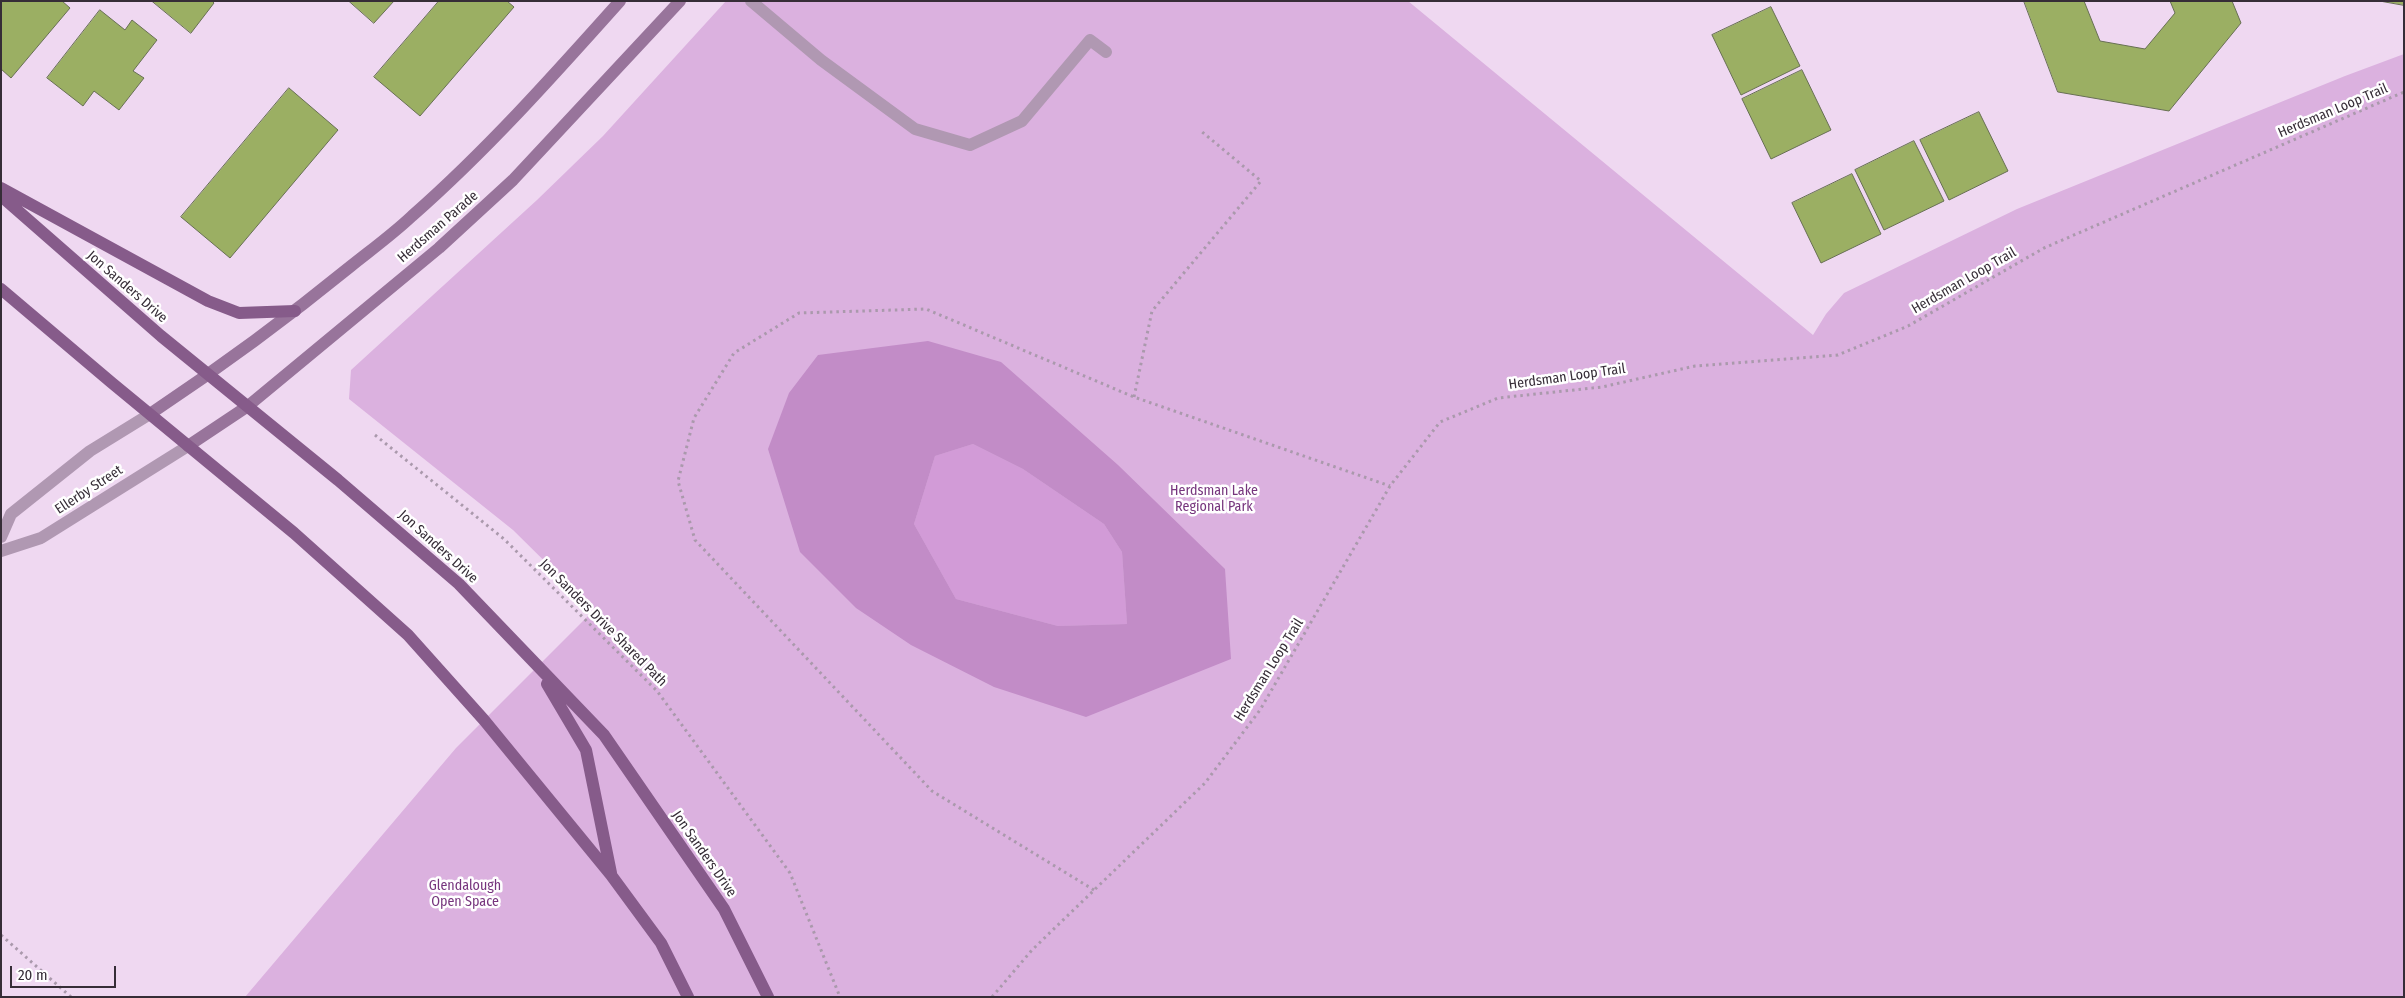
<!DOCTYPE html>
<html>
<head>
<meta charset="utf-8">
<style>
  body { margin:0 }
  #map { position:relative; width:2405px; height:998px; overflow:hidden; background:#efd8f1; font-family:"Fira Sans Condensed",sans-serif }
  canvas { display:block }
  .frame { position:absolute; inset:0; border:2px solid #362d37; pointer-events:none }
  .scale { position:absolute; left:10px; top:966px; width:106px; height:22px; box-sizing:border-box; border:2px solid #362d37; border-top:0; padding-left:6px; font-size:15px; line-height:18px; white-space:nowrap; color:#362d37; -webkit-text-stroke:4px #fff; paint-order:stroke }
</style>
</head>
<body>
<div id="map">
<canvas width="2405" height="998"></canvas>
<div class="frame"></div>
<div class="scale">20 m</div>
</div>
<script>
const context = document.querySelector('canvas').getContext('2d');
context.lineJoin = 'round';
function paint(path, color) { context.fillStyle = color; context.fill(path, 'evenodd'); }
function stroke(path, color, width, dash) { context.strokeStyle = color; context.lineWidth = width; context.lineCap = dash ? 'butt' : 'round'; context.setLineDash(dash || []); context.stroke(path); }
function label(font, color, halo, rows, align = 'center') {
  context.font = font + ' "Fira Sans Condensed",sans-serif'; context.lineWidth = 5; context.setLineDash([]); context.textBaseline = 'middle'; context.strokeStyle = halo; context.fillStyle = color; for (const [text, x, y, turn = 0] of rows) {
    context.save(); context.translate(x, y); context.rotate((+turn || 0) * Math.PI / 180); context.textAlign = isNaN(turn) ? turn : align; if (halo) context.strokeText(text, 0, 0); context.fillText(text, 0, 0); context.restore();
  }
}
paint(new Path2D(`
  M726,1H1408L1813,335L1826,314L1844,293L2017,209L2345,76L2404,54V997H245L456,748L594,610L513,530L349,399L351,370L537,200L603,136Z`), '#dbb1df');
paint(new Path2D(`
  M973,444L1023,469L1104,524L1122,552L1127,624L1058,626L956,599L914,524L935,456Z`), '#d29bd7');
paint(new Path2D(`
  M928,341L1001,362L1118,465L1225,569L1231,659L1086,717L994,687L911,645L856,608L800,552L768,449L789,393L818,355ZM973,444L1023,469L1104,524L1122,552L1127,624L1058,626L956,599L914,524L935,456Z`), '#c28cc7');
const building = new Path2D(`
  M1,1H62L70,8L11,78L1,69Z
  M152,1H212L214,3L191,33Z
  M349,1H394L374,23Z
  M439,1H507L514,7L420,116L374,77Z
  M2024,1H2084L2100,41L2145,49L2175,13L2170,1H2232L2241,23L2169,111L2058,92Z
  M2380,1H2404V5Z
  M1771,7L1800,66L1741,95L1712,35Z
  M100,10L125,30L132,20L157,40L133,71L144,78L119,110L94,91L83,106L47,78Z
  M1802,70L1831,130L1771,159L1742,99Z
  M289,88L338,130L230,258L181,217Z
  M1979,112L2008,171L1949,200L1920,140Z
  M1914,141L1944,201L1884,230L1855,170Z
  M1852,174L1881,234L1821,263L1792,203Z`);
paint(building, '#9baf63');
stroke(building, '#676f53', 1);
stroke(new Path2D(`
  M1134,397L1152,311L1261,181L1201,131
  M375,435L504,539L657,691L790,873L840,997
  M1094,890L932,791L695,540L678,481L694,418L734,353L799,313L926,309L1134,397L1390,486
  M1,935L71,997
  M992,997L1032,950L1205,783L1260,710L1390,486L1440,422L1498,398L1602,387L1695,366L1838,355L1908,326L2044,248L2404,92`), '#aa99ac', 3, [2.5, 4]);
stroke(new Path2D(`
  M751,1L821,60L915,129L970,145L1022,121L1090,40L1106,52`), '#b098b2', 12);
stroke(new Path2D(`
  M1,537L11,514L90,451L150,414
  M1,551L41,538L188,446`), '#b098b2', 12);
stroke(new Path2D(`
  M150,414C219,368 286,319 351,266C371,250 393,234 412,216C487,150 553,76 620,1
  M188,446L248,406L439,248L513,180L680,1`), '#98749b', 12);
stroke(new Path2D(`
  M1,188L208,301L239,313L295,311
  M1,196L161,336L338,480L459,584L604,735L724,909L768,997
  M1,289L112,383L294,533L408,635L484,720L611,875L661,943L688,997
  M547,684L586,750L611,873`), '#865b8a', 12);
label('14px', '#362d37', '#fff', [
  ["Herdsman Loop Trail",2333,111,-23],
  ["Herdsman Parade",438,227,-41],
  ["Herdsman Loop Trail",1964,281,-30],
  ["Jon Sanders Drive",127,287,41],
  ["Herdsman Loop Trail",1567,377,-8],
  ["Ellerby Street",89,490,-33],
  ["Jon Sanders Drive",438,547,42],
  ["Jon Sanders Drive Shared Path",603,623,45],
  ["Herdsman Loop Trail",1269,670,-58],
  ["Jon Sanders Drive",704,854,55]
]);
label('14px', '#76357d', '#fff', [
  ["Herdsman Lake",1214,491],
  ["Regional Park",1214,507],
  ["Glendalough",465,886],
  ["Open Space",465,902]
]);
</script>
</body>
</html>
